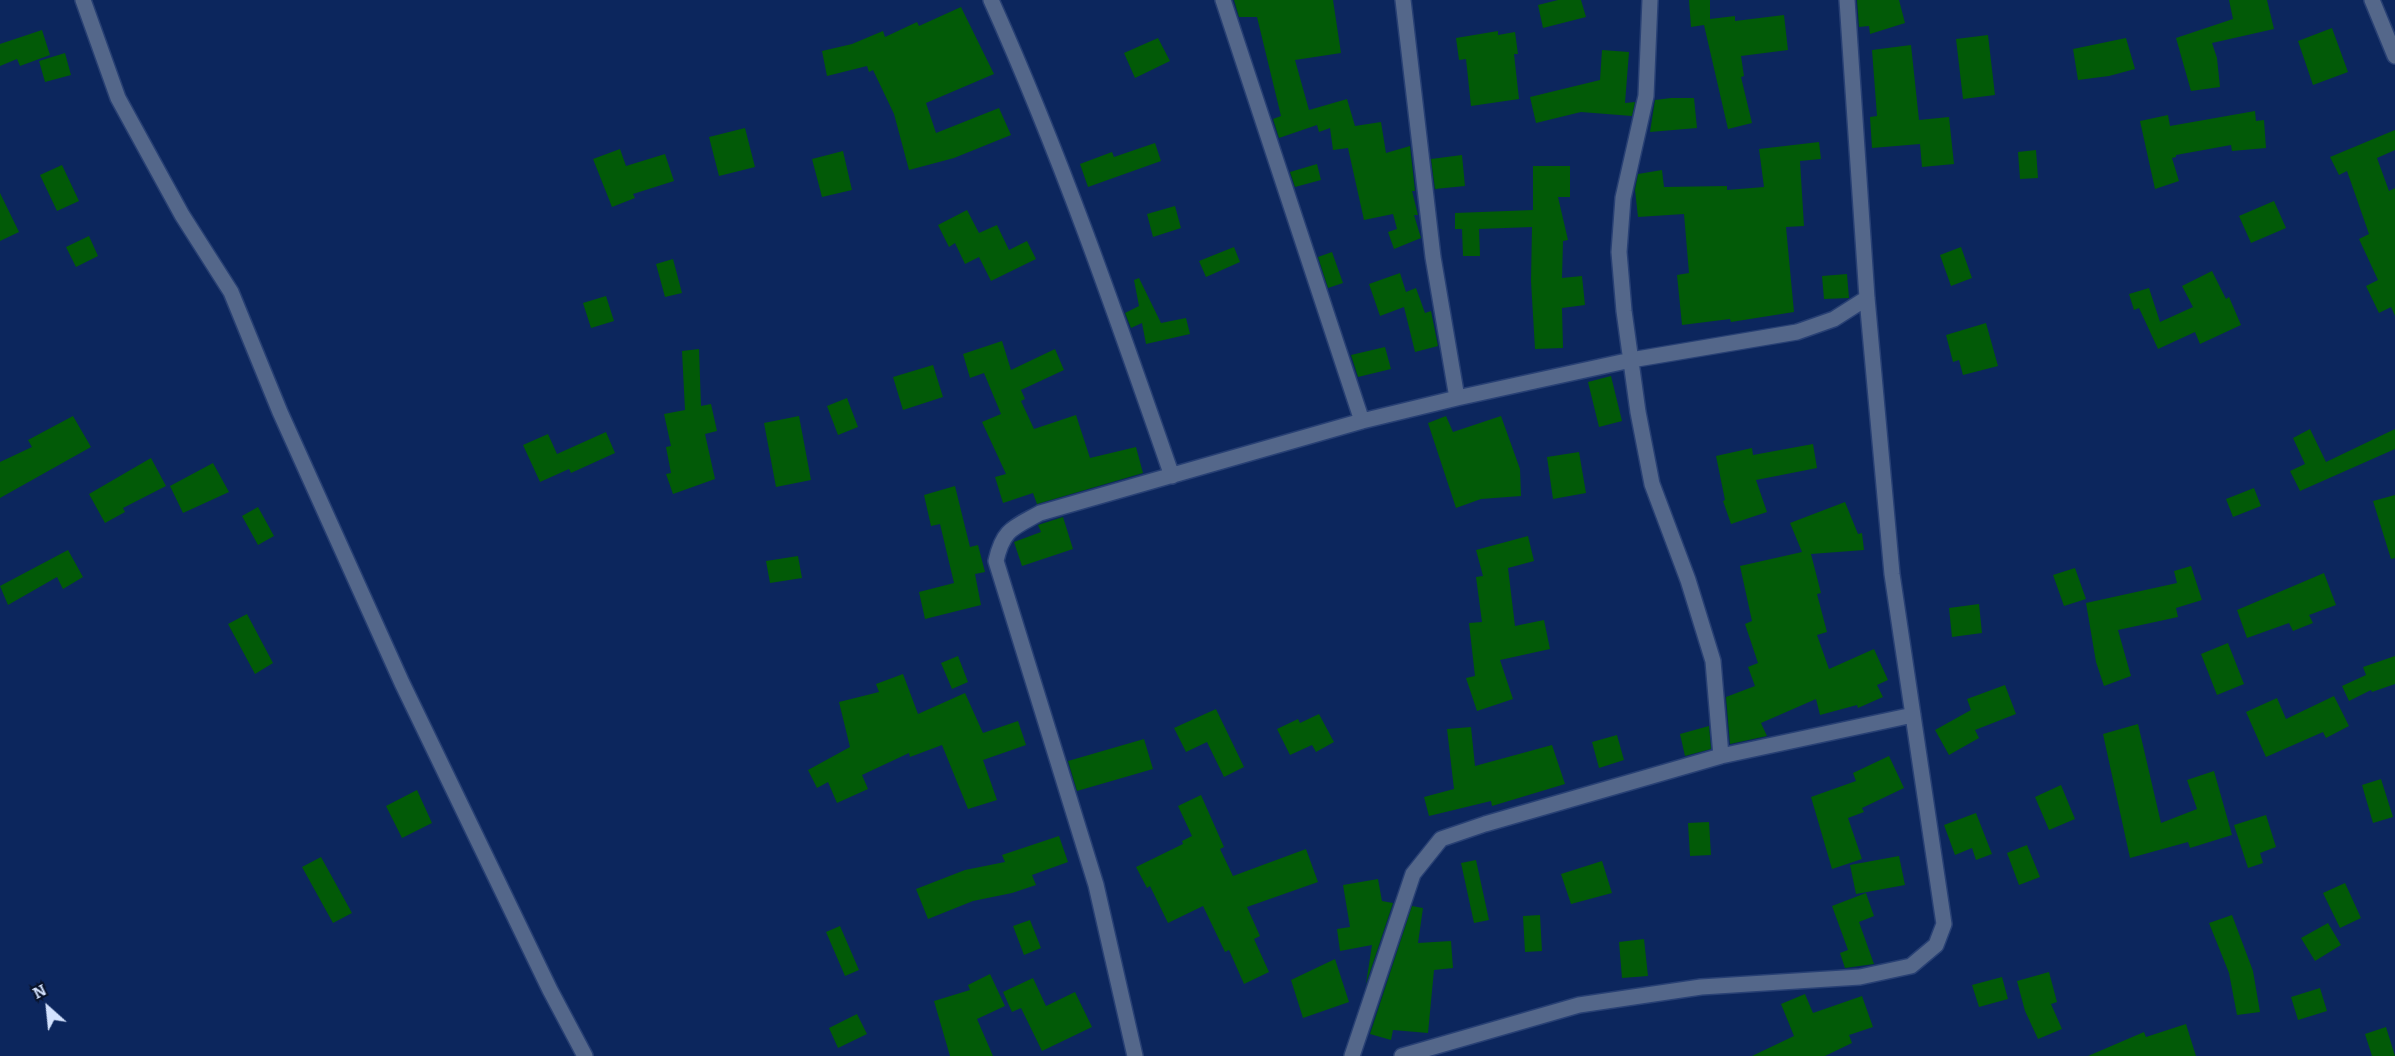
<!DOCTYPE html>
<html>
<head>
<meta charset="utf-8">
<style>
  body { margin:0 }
  #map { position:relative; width:2395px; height:1056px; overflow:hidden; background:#0c265d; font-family:Bitter,serif }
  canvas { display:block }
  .north { position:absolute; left:18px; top:978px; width:60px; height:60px; -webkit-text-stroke:4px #07122a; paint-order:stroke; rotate:333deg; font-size:16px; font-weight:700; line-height:24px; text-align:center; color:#d3e2fe }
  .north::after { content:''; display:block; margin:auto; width:21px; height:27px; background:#d3e2fe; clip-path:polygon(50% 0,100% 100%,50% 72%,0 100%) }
</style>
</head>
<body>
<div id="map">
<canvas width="2395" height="1056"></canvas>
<div class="north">N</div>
</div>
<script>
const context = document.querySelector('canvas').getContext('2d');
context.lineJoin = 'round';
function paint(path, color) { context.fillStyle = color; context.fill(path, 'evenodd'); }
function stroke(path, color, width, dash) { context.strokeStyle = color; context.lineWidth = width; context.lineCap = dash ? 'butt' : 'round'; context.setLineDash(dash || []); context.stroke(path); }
paint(new Path2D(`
  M1234,0H1333L1341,53L1295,60L1309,110L1347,99L1355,126L1381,122L1386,153L1410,146L1415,191H1412L1418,215H1414L1421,238L1394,249L1388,232L1397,229L1393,214L1364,220L1348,148L1333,150L1330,128L1319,132L1317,125L1279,138L1273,119L1281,116L1257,17H1239Z
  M1558,0H1581L1586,17L1543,28L1538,5Z
  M1689,0H1710V19L1735,16V21L1784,15L1788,50L1741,56L1744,76L1741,77L1752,123L1728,129L1704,25L1691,27Z
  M1857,0H1899L1905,23L1870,34L1869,26L1859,27Z
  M2229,0H2267L2274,29L2212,43L2217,58L2220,87L2191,91L2176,38L2233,19Z
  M961,7L994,74L926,103L936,133L999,108L1011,135L954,158L909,170L894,114L873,70L869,72L867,66L827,76L822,51L852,44L883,31L885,37L917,22L919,26Z
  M2332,28L2348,72L2313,85L2298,41Z
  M42,30L50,55L20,66L17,59L0,66V44Z
  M1498,31V35L1515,32L1518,54H1514L1519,99L1471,106L1466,59L1459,60L1456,38Z
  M1988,35L1995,95L1963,99L1956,39Z
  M1158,38L1170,61L1135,78L1124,53Z
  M2126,38L2135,69L2109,76L2078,80L2073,49Z
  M1911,45L1919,120L1949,117L1954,164L1922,167L1920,144L1872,148L1870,117L1877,116L1872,50Z
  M1602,50L1629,52L1625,103L1635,102L1632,116L1581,112L1536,123L1530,97L1600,80Z
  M65,53L71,75L45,82L39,61Z
  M1671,98H1694L1697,128L1650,132L1655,100Z
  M2255,111L2256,121L2264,120L2266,148L2232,151L2231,145L2176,155V157L2172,158L2179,181L2155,189L2140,121L2168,115L2170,126Z
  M745,128L755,167L719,176L709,137Z
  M2395,130V150L2377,158L2389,191L2395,188V316L2391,307L2379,313L2366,286L2378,280L2359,239L2369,234L2347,171L2339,175L2330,157Z
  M1819,142L1821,159L1800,161L1804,226L1786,227L1794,312L1731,322L1730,319L1682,325L1677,275L1689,273L1684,214L1638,217L1635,190L1638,174L1662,170L1664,187L1727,186V190L1764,187L1759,149Z
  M1155,143L1161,161L1088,187L1080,164L1112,152L1114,157Z
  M620,149L626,166L665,154L674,181L633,194L635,198L612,207L593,159Z
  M2036,150L2038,178L2020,179L2018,152Z
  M843,151L852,190L822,197L812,159Z
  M1462,155L1465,186L1435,189L1431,159Z
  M1317,164L1321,180L1295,187L1290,172Z
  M62,165L79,201L57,211L40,175Z
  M1533,166H1570V197H1558L1568,240L1563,241L1562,278L1582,276L1585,305L1562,308L1563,348L1535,349L1531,281L1532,227L1479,229L1480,256H1463L1462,229H1455V213L1533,210Z
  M0,193L19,232L0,241Z
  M2274,201L2286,228L2251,243L2239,216Z
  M1175,206L1181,228L1153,237L1147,214Z
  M967,210L979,233L997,225L1009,250L1027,241L1036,259L991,281L979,257L965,264L955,243L949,247L938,225Z
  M89,236L98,256L76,267L66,247Z
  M1234,247L1240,262L1206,277L1199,261Z
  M1961,247L1972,278L1951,286L1940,255Z
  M1332,252L1343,283L1328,288L1318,257Z
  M673,259L682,293L665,297L656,264Z
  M2212,271L2226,299L2229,297L2241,325L2200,344L2195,332L2158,349L2139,308L2134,310L2129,294L2149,288L2160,322L2193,307L2182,286Z
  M1400,273L1406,292L1416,288L1425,313L1431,311L1438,346L1415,352L1404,307L1380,316L1369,284Z
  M1847,274L1849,298L1824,299L1822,276Z
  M1139,278L1161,323L1186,318L1190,334L1146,344L1142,323L1131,328L1125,313L1139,306L1134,280Z
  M606,296L614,321L591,328L583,303Z
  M1986,323L1998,366L1963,375L1959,360L1953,362L1946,335Z
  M1002,341L1011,370L1055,349L1064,370L1021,390L1025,399L1021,401L1034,429L1076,415L1090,458L1136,447L1143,473L1037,504L1033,493L1003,503L995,477L1006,474L982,422L1001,414L984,373L970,378L963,354Z
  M1385,347L1391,369L1358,377L1351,355Z
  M699,349L701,406L711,404L717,431L705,434L715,479L673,494L666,474L671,473L666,447L671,446L664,414L685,410L682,351Z
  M933,365L943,397L903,410L893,377Z
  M1611,376L1622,421L1599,427L1588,382Z
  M847,398L858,427L838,435L827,406Z
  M73,416L91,447L0,498V462L32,447L28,440Z
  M799,416L811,480L776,487L764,423Z
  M1446,416L1453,432L1501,416L1520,469L1521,496L1481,499L1456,508L1428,423Z
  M2310,429L2326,462L2395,429V449L2300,491L2290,471L2305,464L2293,438Z
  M606,432L615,453L571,473L569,469L540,482L523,445L548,434L557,454Z
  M1813,444L1817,468L1756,480L1767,512L1731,524L1723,501L1725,500L1716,456L1752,448L1753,455Z
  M1579,452L1586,493L1553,499L1547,457Z
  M151,458L166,486L123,508L125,512L105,523L89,494Z
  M213,463L229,492L183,513L170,486Z
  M955,486L970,547L978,545L985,572L975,574L981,605L925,619L919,592L954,583L940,524L931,526L924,495Z
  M2254,488L2261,506L2233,517L2226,499Z
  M2395,495V558L2391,559L2373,501Z
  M1845,502L1858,534L1862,533L1864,550L1811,554L1821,593L1817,594L1827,632L1817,635L1829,669L1874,649L1888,680L1877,685L1883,697L1858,708L1857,705L1820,715L1816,699L1761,723L1767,736L1730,744L1726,697L1755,686L1748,667L1758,663L1745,624L1752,621L1740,566L1802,552L1790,523Z
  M258,507L274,536L258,545L242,516Z
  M1063,517L1073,549L1022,566L1014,542L1041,532L1038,525L1041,524Z
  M1528,536L1534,561L1508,568L1515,626L1544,620L1550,649L1500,660L1513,699L1477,711L1466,678L1475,676L1469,623L1482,622L1476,577L1483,576L1476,550Z
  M68,550L83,577L63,589L57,577L8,605L0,586Z
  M798,556L802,578L770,583L766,561Z
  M2191,566L2202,600L2176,608L2178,617L2118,630L2131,676L2104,686L2096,662L2086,603L2177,583L2174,571Z
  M2075,568L2086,599L2064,606L2053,575Z
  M2324,573L2336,605L2309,615L2313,623L2293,631L2289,623L2247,638L2237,610Z
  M1979,604L1982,633L1952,637L1949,608Z
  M247,614L273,663L255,674L228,624Z
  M2228,643L2244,684L2217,695L2201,654Z
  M958,656L968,682L952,689L941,663Z
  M2395,656V684L2372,692L2371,690L2349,701L2342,686L2366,675L2363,667Z
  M903,674L918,714L965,693L983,733L1018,721L1026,745L983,760L997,800L968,809L942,745L910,757L909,753L862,775L868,789L837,803L828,782L817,788L808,770L850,747L839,702L879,692L876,684Z
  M2005,685L2016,714L1975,730L1979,738L1949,755L1935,730L1971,710L1967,699Z
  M2334,696L2349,726L2326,738L2323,732L2266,757L2246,712L2277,698L2286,719Z
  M1216,709L1244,767L1224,777L1207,742L1186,752L1174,728Z
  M1319,714L1334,742L1316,752L1312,745L1290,755L1277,729L1298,719L1300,723Z
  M2138,724L2161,823L2197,809L2187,780L2214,771L2232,835L2190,848L2188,842L2130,858L2103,734Z
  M1709,726L1711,749L1685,756L1680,734Z
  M1471,727L1475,766L1552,745L1565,784L1492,806L1491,801L1429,816L1424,797L1454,789L1447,729Z
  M1617,735L1624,760L1599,768L1592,742Z
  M1144,739L1153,769L1077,791L1068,761Z
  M1889,756L1904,788L1862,808L1864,812L1848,818L1862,859L1832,869L1811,797L1856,781L1853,773Z
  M2381,779L2393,817L2373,823L2362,785Z
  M2061,785L2075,819L2049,830L2035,797Z
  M417,790L432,823L402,838L386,806Z
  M1201,795L1224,847L1220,849L1233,876L1306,849L1318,882L1247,907L1260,936L1254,939L1269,972L1244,984L1229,950L1225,952L1203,906L1168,923L1150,886L1147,888L1136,867L1183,844L1182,841L1192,836L1178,806Z
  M1976,813L1992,854L1976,860L1972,848L1955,855L1944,825Z
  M2266,815L2276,847L2260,853L2263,863L2248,868L2234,825Z
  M1709,822L1711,855L1690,856L1688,823Z
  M1059,836L1068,862L1032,875L1036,885L1012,893L973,901L928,919L916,889L965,870L1005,862L1002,855Z
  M2027,845L2040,877L2019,885L2007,853Z
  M1899,856L1905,885L1856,894L1850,865Z
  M321,857L352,913L333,923L302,867Z
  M1476,860L1489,920L1474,923L1461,863Z
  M1602,861L1612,893L1571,904L1561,874Z
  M1378,879L1382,901L1393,903L1366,984L1372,945L1340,951L1337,929L1350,927L1343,885Z
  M2345,883L2361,918L2340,928L2323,893Z
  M1866,893L1874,916L1859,922L1874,964L1845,968L1840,953L1848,950L1832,906Z
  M1412,906L1423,908L1418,943L1451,941L1453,968L1434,970L1428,1033L1393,1030L1391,1040L1370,1034Z
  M1540,915L1542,951L1525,952L1523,916Z
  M2232,915L2253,971L2260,1012L2237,1015L2229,973L2209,923Z
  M1030,920L1041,948L1024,955L1013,926Z
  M2328,923L2341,945L2315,961L2301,938Z
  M840,926L859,970L845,976L826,932Z
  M1644,939L1648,976L1622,978L1619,942Z
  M1335,959L1349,1002L1303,1018L1291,980Z
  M2049,972L2057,1002L2051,1004L2062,1029L2038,1039L2025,1011L2017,981Z
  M990,974L1005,1006L977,1019L993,1056H950L934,1001L970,990L968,985Z
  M2002,977L2008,999L1979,1007L1972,985Z
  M1033,978L1046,1006L1075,992L1092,1027L1042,1051L1021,1008L1012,1012L1003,992Z
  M2320,988L2327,1011L2298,1020L2291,997Z
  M1805,994L1813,1013L1862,996L1873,1027L1849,1035L1852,1043L1825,1056H1752L1794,1036L1781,1004Z
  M857,1014L867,1034L838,1048L829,1028Z
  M2186,1024L2196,1056H2088L2144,1032L2146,1037Z
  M2386,1027L2395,1056H2372L2365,1034Z`), '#025a07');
const minor = new Path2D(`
  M83,0L118,98L182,215L231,292L280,412L402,683L550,990L585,1056
  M991,0C1061,156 1116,315 1172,476
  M1223,0L1362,421
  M1403,0L1433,257L1457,398
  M1650,0L1646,96L1623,198L1619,252L1624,311L1638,412L1652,484L1688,580L1713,661L1721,756
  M2372,0L2395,56
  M1135,1056L1096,885L996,561C1003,529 1013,528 1040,513L1362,421L1457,398L1631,360L1797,332L1834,319L1867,298
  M1352,1056L1413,874L1441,839L1485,824L1721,756L1913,715
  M1402,1056L1579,1005L1701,987L1860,977L1911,966L1936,945L1944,924L1892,574L1867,298L1847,0`);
stroke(minor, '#284074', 18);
stroke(minor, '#54678a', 15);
</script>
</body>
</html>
